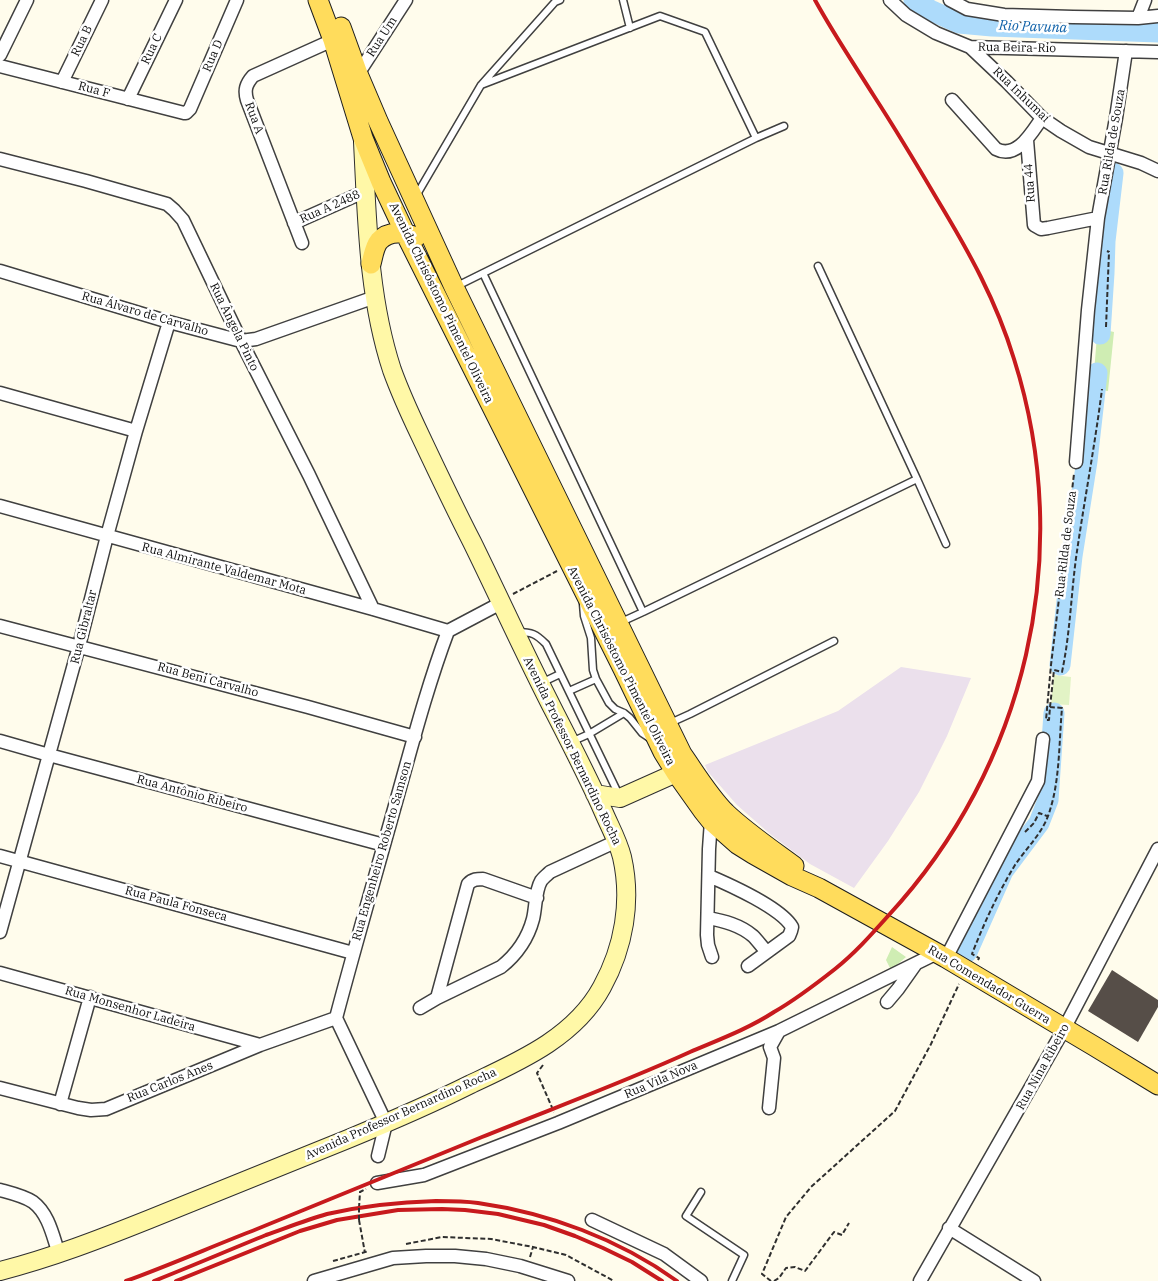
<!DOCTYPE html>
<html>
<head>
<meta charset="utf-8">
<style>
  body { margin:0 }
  canvas { display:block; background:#fffcec }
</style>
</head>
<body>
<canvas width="1158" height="1281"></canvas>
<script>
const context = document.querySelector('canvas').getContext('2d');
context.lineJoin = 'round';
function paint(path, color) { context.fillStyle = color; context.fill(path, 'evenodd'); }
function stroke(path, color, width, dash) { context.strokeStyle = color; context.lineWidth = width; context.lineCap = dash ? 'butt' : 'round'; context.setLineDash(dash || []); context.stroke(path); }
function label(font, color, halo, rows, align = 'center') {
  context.font = font + ' "IBM Plex Serif",serif'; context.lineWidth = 5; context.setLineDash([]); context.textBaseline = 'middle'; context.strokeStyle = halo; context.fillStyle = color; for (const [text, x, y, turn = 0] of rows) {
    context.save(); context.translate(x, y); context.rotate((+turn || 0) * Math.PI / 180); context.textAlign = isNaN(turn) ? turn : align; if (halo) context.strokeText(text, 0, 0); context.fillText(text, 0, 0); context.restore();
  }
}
paint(new Path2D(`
  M901,667L971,678L947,736L919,792L888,841L854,888L810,864L770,834L737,805L708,772L705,765L838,711Z`), '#ebe0ec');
paint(new Path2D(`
  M1105,330L1114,332L1108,391L1099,390L1100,372H1094L1097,336H1104Z
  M892,947L906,957L891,970L886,960Z`), '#cfedb3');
paint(new Path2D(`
  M1054,675L1071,677L1069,705L1051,704Z`), '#e2f3c5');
stroke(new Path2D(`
  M914,0L930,10L959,23L992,26L1158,32
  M1100,334L1104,273L1105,241L1113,173
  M1060,665L1072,556L1087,461L1097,373
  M967,952L1003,871L1039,823L1048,800L1054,713`), '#addbfb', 21);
paint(new Path2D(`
  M1112,970L1158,1000V1007L1138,1042L1088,1011Z`), '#564e48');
const lane = new Path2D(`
  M623,0L630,28
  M482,84L555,2L560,0
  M416,196L481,85L660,16L705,32L756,138
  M483,273L643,612L619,623
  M455,287L756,138L784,126
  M917,479L946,544
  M583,604L584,616L591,638L593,670L596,679L609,703L615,709L624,713L630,718L642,733L651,739
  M643,612L917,479L818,266
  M518,632C532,632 536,634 546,644L619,795
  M541,683L560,674
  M569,691L596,679
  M668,724L690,714L834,641
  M571,742L589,734L624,713
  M701,1192L686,1216L744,1255L732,1281`);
const street = new Path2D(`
  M890,0L906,15L936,33L970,47L1158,52
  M950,0L967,9L1004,15L1073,17L1138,18L1158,16
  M1138,18L1145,0
  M970,47L1007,82L1042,118L1061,131L1089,147L1141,163L1158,171
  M0,55L27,0
  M0,66L184,113H186L190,109L237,0
  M358,74L406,0
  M62,82L102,0
  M128,99L176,0
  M952,100L996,149C1017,160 1032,132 1042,118
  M1027,140L1034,225L1041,229L1048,228L1098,218
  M0,159L86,181L167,204L174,210L183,220L241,341L309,475L373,609
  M294,223L366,191
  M302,243L247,100C244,90 246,84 253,76L333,40
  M0,271L169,322L241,341L256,339L375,297
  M0,393L136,431
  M1076,462L1088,310L1098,218L1116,118L1126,51
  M0,506L373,609L448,631
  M0,626L308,707L415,737
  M0,741L49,755L384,845
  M711,821L709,849L707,935L708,945L712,957
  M0,856L353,953
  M709,876C730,885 781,908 792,927L791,931L789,936L748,966
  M708,918C724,921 740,925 753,936C758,941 762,947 767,952
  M0,932L79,646L107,536L136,431L169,322
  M946,958L1038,781L1043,739
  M0,973L260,1045
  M437,998L468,884C473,879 477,879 483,879L537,898
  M887,1002L898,989L915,965
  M420,1008L437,998L501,967C516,955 528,938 533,919C536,907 535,891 541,881C543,878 547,875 550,872L617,841
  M0,1088L78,1108L91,1110L106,1109L260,1045L336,1018
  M60,1104L90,997
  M769,1108L774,1058L770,1047L779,1031
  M378,1156L386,1123L336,1018C355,946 376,874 396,802C412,745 427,687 448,631L501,603
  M377,1183L424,1175L558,1123L779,1031L937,953
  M0,1190C11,1193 24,1196 33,1202C49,1214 53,1237 59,1254
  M592,1220L664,1254L701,1281
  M949,1228L1034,1281
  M314,1281L393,1258L426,1256H455L486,1259L520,1266L568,1281
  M920,1281L1064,1029L1158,849`);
const secondary = new Path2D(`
  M595,794L620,798L676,773L679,768L681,761
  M0,1271C51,1258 100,1239 150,1219C216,1193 282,1166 348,1139C389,1122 431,1104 471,1084C520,1061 575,1037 602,987C624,947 632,901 622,857C618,841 610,827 604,813C589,779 572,746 555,713C526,657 500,599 472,542C454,507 437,471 420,435C410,414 400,392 392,370C368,297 367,218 363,142`);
const primary = new Path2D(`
  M318,0L333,40L363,138L381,182L405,233L623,669L663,752L676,773L703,811L711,821L737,844L753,854L792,876L819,888L946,958L1094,1046L1158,1085
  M341,27L358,74L378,121L454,287L682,754C696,774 709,796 726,813C746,832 771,849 794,866
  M371,264C373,257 374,247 379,241C389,230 404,232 416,237`);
stroke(lane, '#404040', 9);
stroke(street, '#404040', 15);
stroke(secondary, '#2f2f2f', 20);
stroke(primary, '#1e1e1e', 21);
stroke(new Path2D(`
  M1106,327L1109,252L1107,251
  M513,594L557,571
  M1050,707L1054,670L1062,672C1070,634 1071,596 1076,558C1084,502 1095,445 1102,389
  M1025,832L1034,823L1039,813L1047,816
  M978,960L979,958L972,954C984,923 998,893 1015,865C1027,847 1044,832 1050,810C1060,779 1059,741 1062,708L1050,707L1049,720H1046L1051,665L1074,474
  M543,1065L537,1073L554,1112
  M359,1208L360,1192L366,1189
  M359,1220L365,1253
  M406,1244L442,1237L491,1239L533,1247L566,1255L614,1281
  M530,1257L533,1247
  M333,1261L369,1251
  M771,1281L762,1274L786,1217L811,1187L895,1111L931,1044L959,984
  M774,1281L779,1278L786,1268L795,1267L805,1271L834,1232L842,1235L849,1223`), '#2f2f2f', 2, [5, 2.5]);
stroke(lane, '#fff', 6);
stroke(street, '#fff', 12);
stroke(secondary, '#fff8a7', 18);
stroke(primary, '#ffdc5c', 19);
stroke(new Path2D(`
  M126,1281C170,1265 213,1246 257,1229C332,1198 407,1167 482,1137C551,1109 622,1083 690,1052C718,1040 748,1029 774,1012C795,1000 816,984 835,969C855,953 871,935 888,916C1026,767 1076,554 1014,359C996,300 969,252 937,199C917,165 896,130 874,96C854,64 833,33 815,0
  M154,1281C192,1266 229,1250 266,1235C286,1228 306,1220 327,1214C362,1206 400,1202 436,1201C450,1201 464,1201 478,1203C548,1213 619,1239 677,1281
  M176,1281L300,1231L337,1220L398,1210L442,1209L465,1210L498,1214L544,1225L575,1236L603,1248L632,1262L662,1281`), '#c71a1d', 4);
stroke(new Path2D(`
  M359,1220V1208`), '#2f2f2f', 2, [5, 2.5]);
label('12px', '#0d0d0d', '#fff', [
  ["Rua Um",382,37,-57],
  ["Rua B",82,41,-64],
  ["Rua Beira-Rio",1017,48,1],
  ["Rua C",152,49,-64],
  ["Rua D",213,56,-67],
  ["Rua F",94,90,15],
  ["Rua Inhumaí",1021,95,44],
  ["Rua A",254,118,70],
  ["Rua Rilda de Souza",1112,142,-80],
  ["Rua 44",1030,183,-94],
  ["Rua A 2488",330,207,-24],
  ["Avenida Chrisóstomo Pimentel Oliveira",441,303,64],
  ["Rua Álvaro de Carvalho",145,314,16],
  ["Rua Ângela Pinto",234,327,64],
  ["Rua Rilda de Souza",1066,544,-83],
  ["Rua Almirante Valdemar Mota",224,569,15],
  ["Rua Gibraltar",84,627,-76],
  ["Avenida Chrisóstomo Pimentel Oliveira",621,666,63],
  ["Rua Beni Carvalho",208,680,15],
  ["Avenida Professor Bernardino Rocha",572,751,64],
  ["Rua Antônio Ribeiro",192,794,15],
  ["Rua Engenheiro Roberto Samson",382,851,-74],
  ["Rua Paula Fonseca",176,904,15],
  ["Rua Comendador Guerra",989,985,31],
  ["Rua Monsenhor Ladeira",130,1009,16],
  ["Rua Nina Ribeiro",1043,1067,-61],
  ["Rua Vila Nova",661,1080,-23],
  ["Rua Carlos Anes",170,1082,-22],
  ["Avenida Professor Bernardino Rocha",401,1114,-24]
]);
label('italic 14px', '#0d60a8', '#fff', [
  ["Rio Pavuna",1033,27,2]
]);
</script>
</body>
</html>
